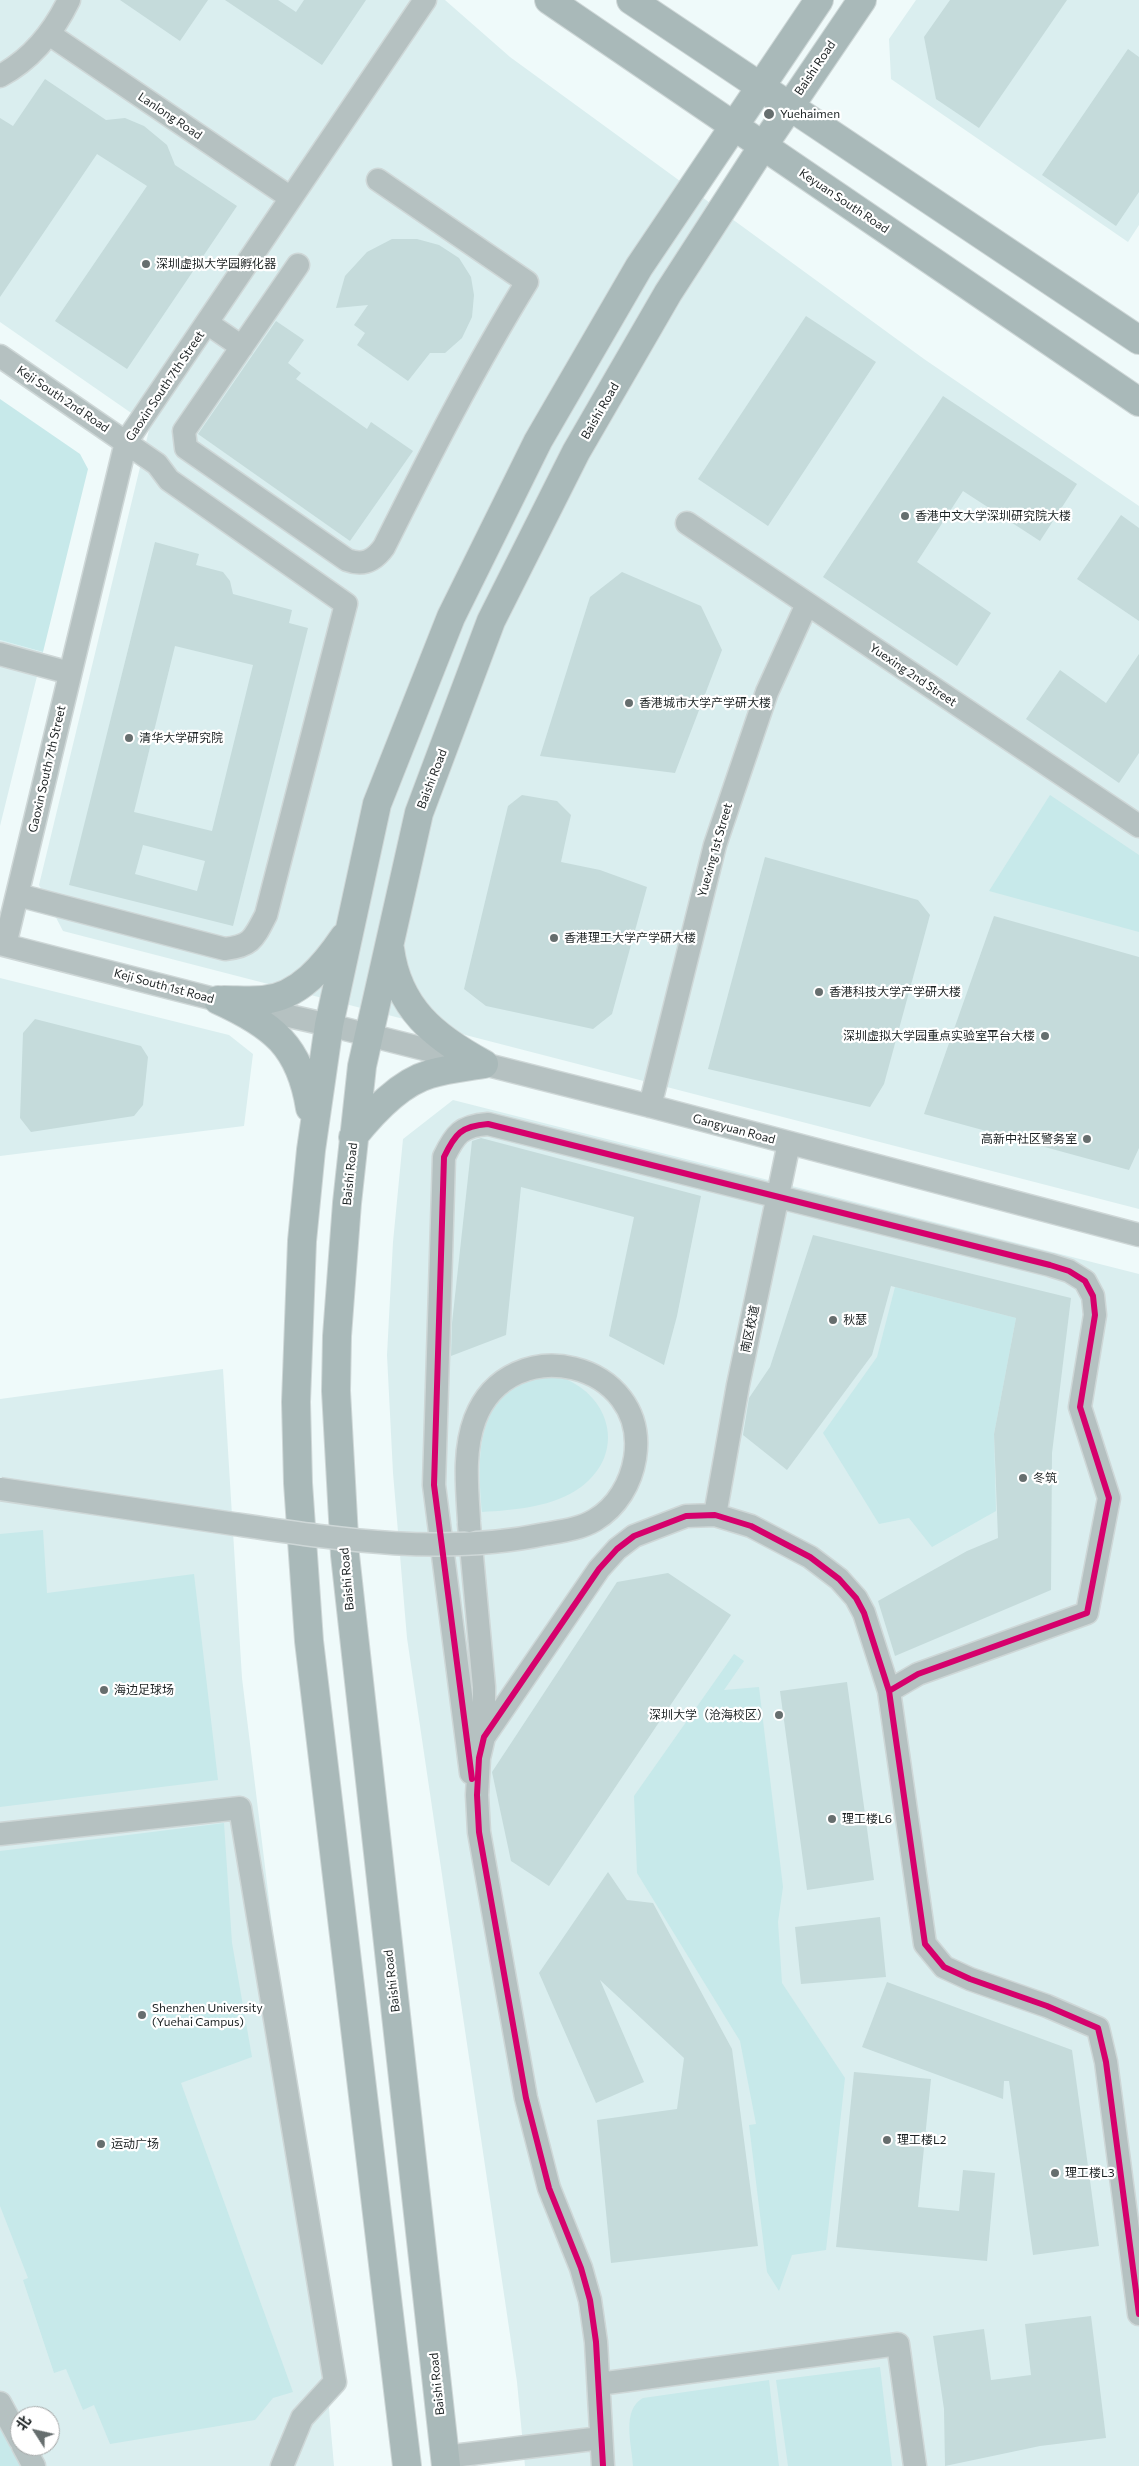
<!DOCTYPE html>
<html>
<head>
<meta charset="utf-8">
<style>
  body { margin:0 }
  #map { position:relative; width:1139px; height:2466px; overflow:hidden; background:#effafa; font-family:Commissioner,"Noto Sans SC",sans-serif }
  canvas { display:block }
  .north { position:absolute; left:10px; top:2406px; width:50px; height:50px; box-sizing:border-box; background:#fff; border:1px solid #a4a7a7; border-radius:50%; rotate:305deg; font-size:14px; font-weight:700; line-height:20px; text-align:center; color:#1c2223 }
  .north::after { content:''; display:block; margin:auto; width:18px; height:22px; background:#666e6e; clip-path:polygon(50% 0,100% 100%,50% 72%,0 100%) }
</style>
</head>
<body>
<div id="map">
<canvas width="1139" height="2466"></canvas>
<div class="north">北</div>
</div>
<script>
const context = document.querySelector('canvas').getContext('2d');
context.lineJoin = 'round';
function paint(path, color) { context.fillStyle = color; context.fill(path, 'evenodd'); }
function stroke(path, color, width, dash) { context.strokeStyle = color; context.lineWidth = width; context.lineCap = dash ? 'butt' : 'round'; context.setLineDash(dash || []); context.stroke(path); }
function label(font, color, halo, rows, align = 'center') {
  context.font = font + ' Commissioner,"Noto Sans SC",sans-serif'; context.lineWidth = 4.5; context.setLineDash([]); context.textBaseline = 'middle'; context.strokeStyle = halo; context.fillStyle = color; for (const [text, x, y, turn = 0] of rows) {
    context.save(); context.translate(x, y); context.rotate((+turn || 0) * Math.PI / 180); context.textAlign = isNaN(turn) ? turn : align; if (halo) context.strokeText(text, 0, 0); context.fillText(text, 0, 0); context.restore();
  }
}
paint(new Path2D(`
  M0,0H445L510,57L924,359L1139,506V1209L63,931L39,885L150,426L0,322Z
  M916,0H1139V225L1128,242L891,79L889,39Z
  M0,640L43,652L0,826Z
  M0,978L229,1035L253,1054L244,1126L0,1156Z
  M453,1100L1139,1274V2466H525L517,2382L407,1638L393,1473L387,1355L393,1242L403,1139Z
  M223,1369L242,1678L324,2351L334,2466H0V1399ZM20,2416H50V2446H20Z`), '#daeeef');
paint(new Path2D(`
  M0,399L80,454L88,469L43,652L0,640Z
  M1050,795L1139,855V932L989,891Z
  M895,1287L1016,1318L994,1434L996,1511L932,1547L909,1518L879,1524L823,1433L877,1357Z
  M557,1376C610,1392 628,1452 581,1487C554,1507 515,1510 482,1512C478,1464 474,1403 526,1380C534,1376 548,1377 557,1376Z
  M43,1530L47,1593L194,1574L218,1780L0,1807V1534Z
  M734,1654L744,1661L724,1690L759,1687L783,1887L778,1922L782,1983L845,2078L826,2250L792,2255L779,2291L767,2272L749,2125L756,2124L740,2041L637,1873L634,1796Z
  M224,1823L232,1943L252,2057L181,2083L293,2392L273,2398L255,2420L110,2444L94,2405L83,2410L66,2369L54,2373L23,2280L28,2278L0,2206V1851Z
  M880,2367L892,2466H788L776,2380Z
  M769,2380L779,2466H633C632,2445 621,2410 643,2398Z
  M0,2403L34,2466H0Z`), '#c7e9ea');
paint(new Path2D(`
  M120,0H208L180,41Z
  M225,0H278L296,12L304,0H366L322,65Z
  M950,0H1067L979,128L936,99L924,37Z
  M1128,49L1139,57V192L1116,226L1042,175Z
  M45,79L106,120L125,118L144,126L167,145L175,165L237,206L127,369L55,321L147,186L97,154L0,297V118L13,126Z
  M392,239H417L439,245L459,258L471,277L474,295L472,317L462,338L445,353H430L408,381L357,345L365,333L354,325L368,305L336,308L345,276L367,252Z
  M806,316L876,362L768,526L698,479Z
  M276,321L304,340L288,363L301,373L296,379L367,429L371,422L413,451L350,541L198,434Z
  M943,396L1077,484L1040,541L963,491L917,562L991,613L957,666L823,577Z
  M1121,515L1139,528V621L1077,579Z
  M155,542L199,554L196,565L223,572L230,581L233,594L292,610L289,623L308,628L233,926L69,885ZM175,646L253,665L212,831L134,812ZM143,845L205,861L197,891L135,874Z
  M622,572L701,606L722,650L675,773L540,756L590,597Z
  M1139,654V753L1119,783L1026,719L1060,670L1106,703Z
  M522,795L557,801L571,815L561,862L600,870L647,887L612,1014L593,1029L486,1006L464,989L508,806Z
  M765,857L918,900L930,915L884,1084L870,1107L708,1069Z
  M994,916L1139,957V1148L1129,1170L924,1114Z
  M35,1019L141,1046L148,1057L143,1105L134,1116L31,1132L20,1118L23,1033Z
  M481,1138L701,1196L677,1316L664,1365L609,1336L634,1217L521,1187L506,1335L451,1356L452,1323L472,1141Z
  M813,1235L1071,1298L1052,1453L1051,1590L895,1656L878,1601L967,1551L998,1538L994,1434L1016,1318L891,1286L872,1355L787,1470L743,1435L749,1398L770,1367Z
  M668,1573L731,1615L549,1886L511,1861L492,1772L617,1582Z
  M847,1682L874,1880L807,1890L780,1691Z
  M608,1872L627,1900L653,1903L732,2049L758,2246L611,2263L597,2120L677,2109L684,2058L600,1980L644,2082L596,2103L539,1973Z
  M880,1917L886,1977L801,1984L795,1927Z
  M887,1982L1072,2050L1099,2246L1033,2255L1009,2081H1004L1003,2099L862,2047Z
  M854,2072L931,2079L918,2207L959,2211L963,2170L995,2173L987,2261L836,2247Z
  M1091,2316L1106,2438L1040,2446L945,2466L944,2409L933,2336L984,2329L991,2380L1031,2375L1025,2324Z`), '#c5dbdb');
const minor = new Path2D(`
  M49,34L291,198
  M0,76C32,59 53,33 69,0
  M298,265L184,431L186,448L347,560C363,566 374,561 384,547C429,457 474,368 527,282L378,180
  M207,323L242,347
  M0,356L157,464L169,480L346,604L266,915C254,938 252,946 225,949L18,895
  M687,523L1139,826
  M0,654L70,673
  M0,944L218,1000L329,1025L650,1106L1139,1235
  M5,945L126,442L425,0
  M650,1106L715,845L767,692L807,604
  M715,1515L738,1385L789,1143
  M469,1524L484,1687V1737
  M471,1773L434,1485L444,1157C455,1134 461,1126 488,1124L1050,1265L1069,1271L1085,1281L1093,1296L1095,1315L1080,1407L1109,1498L1087,1613L918,1674L889,1691
  M0,1834L240,1808L335,2382L302,2418L282,2466
  M599,2384L898,2344L915,2466
  M0,2403L20,2440
  M23,2446L34,2466
  M445,2457L601,2438
  M603,2466L596,2342L590,2300L581,2268L549,2188L526,2098L479,1832L477,1795L479,1758L484,1737L599,1569L617,1549L634,1536L686,1516L715,1515L751,1526L810,1557L839,1579L856,1598L864,1613L889,1691L925,1944L944,1967L970,1979L1047,2006L1098,2028L1106,2062L1139,2314`);
const major = new Path2D(`
  M549,0L1139,402
  M631,0L1139,340
  M390,949C398,1008 434,1037 484,1064
  M218,1000C273,1025 300,1046 310,1108
  M224,1000C237,1000 250,1001 263,1000C299,997 325,965 344,937
  M353,1137C372,1113 399,1083 430,1074C447,1069 466,1067 484,1064
  M407,2466L309,1641L298,1483L296,1402L302,1241L311,1150L329,1025L377,804L451,617L538,441L639,267L819,0
  M446,2466L345,1555L336,1391L337,1336L347,1203L362,1066L419,813L491,621L576,452L668,293L763,146L862,0`);
stroke(minor, '#ced7d7', 25);
stroke(major, '#ced7d7', 30);
stroke(minor, '#b5c1c1', 22);
stroke(major, '#a9b9b9', 28);
const minorBridge = new Path2D(`
  M0,1489C78,1501 156,1512 234,1524C336,1539 443,1556 545,1534C562,1531 580,1529 595,1520C617,1507 631,1483 635,1458C650,1362 510,1328 475,1419C463,1451 467,1487 469,1521`);
stroke(minorBridge, '#ced7d7', 25, []);
stroke(minorBridge, '#b5c1c1', 22);
stroke(new Path2D(`
  M472,1779L434,1485L444,1157C455,1134 461,1126 488,1124L1050,1265L1069,1271L1085,1281L1093,1296L1095,1315L1080,1407L1109,1498L1087,1613L918,1674L889,1691
  M603,2466L596,2342L590,2300L581,2268L549,2188L526,2098L479,1832L477,1795L479,1758L484,1737L599,1569L617,1549L634,1536L686,1516L715,1515L751,1526L810,1557L839,1579L856,1598L864,1613L889,1691L925,1944L944,1967L970,1979L1047,2006L1098,2028L1106,2062L1139,2314`), '#d6006c', 6);
for (const [x, y, r, color] of [
  [769,114,6,"#666e6e"],
  [146,264,5,"#666e6e"],
  [905,516,5,"#666e6e"],
  [629,703,5,"#666e6e"],
  [129,738,5,"#666e6e"],
  [554,938,5,"#666e6e"],
  [819,992,5,"#666e6e"],
  [1045,1036,5,"#666e6e"],
  [1087,1139,5,"#666e6e"],
  [833,1320,5,"#666e6e"],
  [1023,1478,5,"#666e6e"],
  [104,1690,5,"#666e6e"],
  [779,1715,5,"#666e6e"],
  [832,1819,5,"#666e6e"],
  [142,2015,5,"#666e6e"],
  [887,2140,5,"#666e6e"],
  [101,2144,5,"#666e6e"],
  [1055,2173,5,"#666e6e"]
]) { const dot = new Path2D(); dot.arc(x, y, r, 0, 2 * Math.PI); context.fillStyle = color; context.fill(dot); stroke(dot, '#fff', 2); }
label('12px', '#1c2223', '#fff', [
  ["Baishi Road",815,68,-56],
  ["Lanlong Road",170,116,34],
  ["Keyuan South Road",844,201,34],
  ["Gaoxin South 7th Street",165,386,-56],
  ["Keji South 2nd Road",63,399,34],
  ["Baishi Road",600,411,-60],
  ["Yuexing 2nd Street",913,675,34],
  ["Gaoxin South 7th Street",47,769,-77],
  ["Baishi Road",432,779,-69],
  ["Yuexing 1st Street",715,850,-74],
  ["Keji South 1st Road",164,986,15],
  ["Gangyuan Road",734,1129,15],
  ["Baishi Road",350,1174,-84],
  ["南区校道",750,1329,-78],
  ["Baishi Road",347,1579,-95],
  ["Baishi Road",392,1981,-97],
  ["Baishi Road",437,2384,-96]
]);
label('12px', '#1c2223', '#fff', [
  ["Yuehaimen",780,114],
  ["深圳虚拟大学园孵化器",156,264],
  ["香港中文大学深圳研究院大楼",915,516],
  ["香港城市大学产学研大楼",639,703],
  ["清华大学研究院",139,738],
  ["香港理工大学产学研大楼",564,938],
  ["香港科技大学产学研大楼",829,992],
  ["深圳虚拟大学园重点实验室平台大楼",1035,1036,"right"],
  ["高新中社区警务室",1077,1139,"right"],
  ["秋瑟",843,1320],
  ["冬筑",1033,1478],
  ["海边足球场",114,1690],
  ["深圳大学（沧海校区）",769,1715,"right"],
  ["理工楼L6",842,1819],
  ["Shenzhen University",152,2008],
  ["(Yuehai Campus)",152,2022],
  ["理工楼L2",897,2140],
  ["运动广场",111,2144],
  ["理工楼L3",1065,2173]
], 'left');
</script>
</body>
</html>
